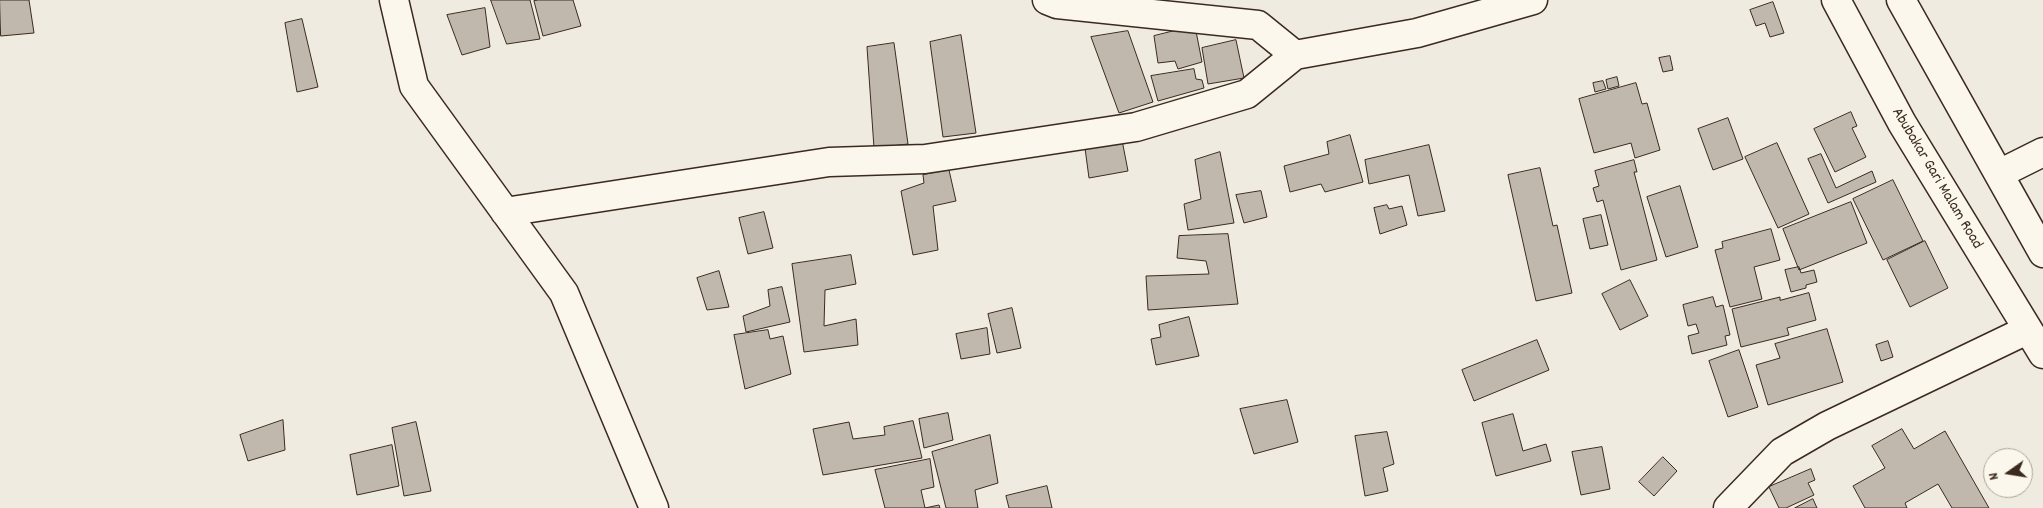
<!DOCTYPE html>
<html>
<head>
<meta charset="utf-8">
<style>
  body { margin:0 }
  #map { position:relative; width:2043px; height:508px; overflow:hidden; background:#f0ebe0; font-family:Dekko,sans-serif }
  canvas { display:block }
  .north { position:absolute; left:1983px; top:448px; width:50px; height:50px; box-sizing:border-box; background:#fbf7ec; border:1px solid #aea59a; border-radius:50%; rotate:257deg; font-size:14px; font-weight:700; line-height:20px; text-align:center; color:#3b2a1e }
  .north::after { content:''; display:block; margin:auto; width:18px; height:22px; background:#3b2a1e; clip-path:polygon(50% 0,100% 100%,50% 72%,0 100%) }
</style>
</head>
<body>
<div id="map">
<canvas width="2043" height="508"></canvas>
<div class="north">N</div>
</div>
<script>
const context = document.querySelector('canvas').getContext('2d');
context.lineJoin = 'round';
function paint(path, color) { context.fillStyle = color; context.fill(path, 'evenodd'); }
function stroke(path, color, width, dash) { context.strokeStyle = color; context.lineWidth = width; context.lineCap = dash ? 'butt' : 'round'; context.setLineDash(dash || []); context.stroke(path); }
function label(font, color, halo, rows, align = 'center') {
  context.font = font + ' Dekko,sans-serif'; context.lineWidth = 4; context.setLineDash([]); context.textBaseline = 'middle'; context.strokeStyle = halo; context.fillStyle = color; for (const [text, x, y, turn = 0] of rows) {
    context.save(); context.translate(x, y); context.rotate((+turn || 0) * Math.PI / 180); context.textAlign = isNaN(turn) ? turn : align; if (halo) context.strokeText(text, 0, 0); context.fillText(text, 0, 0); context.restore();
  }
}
const building = new Path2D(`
  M0,0H29L34,33L1,36Z
  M491,0H530L540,39L507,44Z
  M539,0H573L581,26L543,36L534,1Z
  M1773,2L1784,33L1770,37L1765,23L1756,26L1750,10Z
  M485,8L490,47L462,55L447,15Z
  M302,19L318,87L297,92L285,23Z
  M1195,26L1202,62L1178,69L1175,61L1158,63L1154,36Z
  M1128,31L1153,102L1119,113L1091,37Z
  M961,35L976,133L943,137L930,42Z
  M1236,40L1244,78L1208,84L1202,48Z
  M894,43L908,144L874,148L867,47Z
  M1670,56L1673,70L1663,72L1659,58Z
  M1194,69L1196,79L1202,80L1204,88L1158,101L1151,76Z
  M1617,77L1619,86L1608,89L1606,80Z
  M1603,81L1606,89L1595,92L1593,83Z
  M1636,83L1642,104L1647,103L1660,150L1635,158L1631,143L1594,153L1579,99Z
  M1851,112L1857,126L1852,128L1866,157L1835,172L1814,129Z
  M1728,118L1743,159L1713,170L1698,129Z
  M1350,135L1363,182L1325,192L1321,184L1290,192L1284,166L1329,154L1327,142Z
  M1122,140L1128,171L1089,178L1085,148Z
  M1777,143L1809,214L1778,228L1745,157Z
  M1429,145L1445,211L1418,216L1409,175L1369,184L1365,160Z
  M1220,152L1234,223L1188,230L1184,204L1201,199L1195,160Z
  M1821,154L1836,188L1872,171L1876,182L1828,203L1808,159Z
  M1634,160L1637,172H1634L1657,260L1621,270L1603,200L1597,202L1593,188L1599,186L1595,171Z
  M1540,168L1553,226L1557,225L1572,293L1536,301L1508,175Z
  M949,170L956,201L933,206L938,250L913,255L901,191L924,183L923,175Z
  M1893,180L1923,241L1883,260L1853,199Z
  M1680,186L1698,247L1666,257L1647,197Z
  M1261,191L1267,217L1244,223L1236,195Z
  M1851,202L1867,243L1799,270L1783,229Z
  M1387,205L1389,209L1402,206L1407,225L1380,234L1374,208Z
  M764,212L773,248L748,254L739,218Z
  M1601,215L1608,245L1590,249L1583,219Z
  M1771,229L1780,260L1754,267L1762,299L1730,307L1715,250L1723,248L1722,242Z
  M1228,234L1238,304L1148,310L1146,276L1209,274L1206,261L1177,258L1179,236Z
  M1925,241L1948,288L1910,307L1887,260Z
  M851,255L856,284L825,290L824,326L856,319L858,345L804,352L792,264Z
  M1799,267L1801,273L1814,270L1817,282L1806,285V288L1791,292L1785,270Z
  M719,271L729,307L707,310L697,278Z
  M1630,280L1648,316L1620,330L1602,294Z
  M782,287L790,322L746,332L743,316L770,306L768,290Z
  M1809,293L1816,320L1787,328L1789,335L1741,347L1732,309L1780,297V300Z
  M1713,297L1716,307L1723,305L1730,335L1725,336L1727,345L1692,354L1688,336L1699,333L1696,324L1688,326L1683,305Z
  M1012,308L1021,348L997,353L988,314Z
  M1189,317L1199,356L1156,365L1151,339L1161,337L1159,325Z
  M987,328L990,354L961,359L956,334Z
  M1827,329L1843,382L1768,405L1756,365L1780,358L1775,344Z
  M768,330L770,339L783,336L791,374L745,389L734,335Z
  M1537,340L1549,370L1474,401L1462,370Z
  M1888,341L1893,357L1881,361L1876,345Z
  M1739,350L1758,407L1728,417L1709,361Z
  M1287,400L1298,442L1254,454L1240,409Z
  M948,413L953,440L924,448L919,419Z
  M1513,414L1523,451L1546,444L1551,461L1496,476L1482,423Z
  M283,420L285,450L248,461L240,435Z
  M913,421L922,458L823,475L813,429L849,422L853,439L885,435L884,427Z
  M416,422L431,491L404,496L392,428Z
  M1902,429L1914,449L1945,431L1989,508H1952L1938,484L1905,503L1907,508H1865L1853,486L1885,468L1872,446Z
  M1387,432L1394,464L1383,468L1388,491L1365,496L1355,436Z
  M990,435L998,483L975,490L978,508H946L932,452Z
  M392,445L399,486L357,495L350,455Z
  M1602,447L1610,489L1581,495L1572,452Z
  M1663,457L1677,471L1654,496L1639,482Z
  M930,459L934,487L921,490L925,508L939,505L940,508H885L875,470Z
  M1811,469L1815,480L1808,483L1814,495L1786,508H1779L1769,487Z
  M1047,486L1052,508H1009L1006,496Z
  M1813,499L1817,508H1795Z`);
paint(building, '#c0b8ad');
stroke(building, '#3b2a1e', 1);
const minor = new Path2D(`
  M394,0L414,86L564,293L654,508
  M1047,0L1057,4L1258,25L1295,55L1417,33L1533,0
  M1836,0L1902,123L2043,354
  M1901,0L2043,253
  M1999,174L2043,152
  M505,212L829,162L925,159L1136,127L1247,94L1295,55
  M1728,508L1782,452L1827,426L2027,330`);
stroke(minor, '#3b2a1e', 31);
stroke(minor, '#fbf7ec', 28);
label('16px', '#3b2a1e', '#fbf7ec', [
  ["Abubakar Gari Malam Road",1936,179,59]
]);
</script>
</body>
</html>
